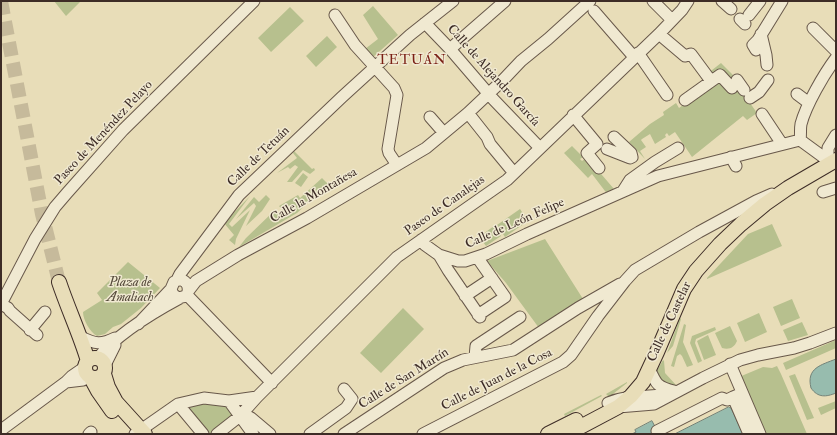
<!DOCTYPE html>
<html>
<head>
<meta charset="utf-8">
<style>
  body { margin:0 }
  #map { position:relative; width:837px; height:435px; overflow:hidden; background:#e8ddb8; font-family:"IM FELL Double Pica",serif }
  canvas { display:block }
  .frame { position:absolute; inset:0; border:2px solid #3d2c26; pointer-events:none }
</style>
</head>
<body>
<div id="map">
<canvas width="837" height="435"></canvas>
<div class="frame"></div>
</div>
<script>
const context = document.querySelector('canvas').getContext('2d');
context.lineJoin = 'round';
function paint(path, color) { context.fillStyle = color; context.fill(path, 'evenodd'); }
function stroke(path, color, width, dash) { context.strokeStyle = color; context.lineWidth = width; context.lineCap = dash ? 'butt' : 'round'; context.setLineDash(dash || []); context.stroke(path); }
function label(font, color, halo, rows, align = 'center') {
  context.font = font + ' "IM FELL Double Pica",serif'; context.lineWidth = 3; context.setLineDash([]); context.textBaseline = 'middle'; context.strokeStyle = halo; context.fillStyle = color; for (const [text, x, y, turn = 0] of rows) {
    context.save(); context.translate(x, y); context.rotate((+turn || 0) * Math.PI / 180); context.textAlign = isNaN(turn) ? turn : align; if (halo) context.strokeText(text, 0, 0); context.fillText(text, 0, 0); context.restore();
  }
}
paint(new Path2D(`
  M54,1H81L66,16Z
  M373,6L398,35L372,58L365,49L378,39L363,15Z
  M290,7L304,21L271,52L258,38Z
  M327,36L337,47L316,67L306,56Z
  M721,63L736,78L734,80L757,113L747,120L743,116L692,157L675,132L669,136L667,133L665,135L666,137L655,144L650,134L642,139L641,140L646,147L640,151L645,159L629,142L650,124L664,115L663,112L676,103L679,108L713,83L707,74Z
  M572,146L583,157L580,159L582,161L585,159L588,163L590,161L614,189L608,195L592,174L588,178L564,153Z
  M294,151L312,169L314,168L315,170L310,174L303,170L292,182H287L298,167L295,165L290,169L288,167L277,173L297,158L293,153Z
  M303,173L308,177L301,187L295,183Z
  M322,178L328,184L297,213L239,247L246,238L275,210L280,214L283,211L279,206L298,195L300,198Z
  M266,195L270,199L262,211L246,226L256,206L254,203L236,219L254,197L259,202Z
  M250,196L229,224L232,227L250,210L236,239L235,245L229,240L234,235L224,223Z
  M520,209L528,221L505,237L497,225Z
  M772,224L782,246L707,279V278L748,234Z
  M494,226L501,236L486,246L479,237Z
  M545,239L583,299L539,328L506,283L487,261Z
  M128,262L160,288L141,308L121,324L113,327L105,334L97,336C90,332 83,320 83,312L102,300L97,293Z
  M792,299L800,318L781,326L773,307Z
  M403,308L424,329L381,373L360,353Z
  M759,313L767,332L745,342L737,323Z
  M680,318L681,319L673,346L667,353Z
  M802,322L808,335L788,341L783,330Z
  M684,324L686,325L683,342L693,365L687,367L682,356L680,354L677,356L674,367L671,366Z
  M730,326L737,341C734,348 729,350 722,348L715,333Z
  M715,327L716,330L696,339L695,343L702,361L698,363L690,343L692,336Z
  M708,335L716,355L704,360L697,341Z
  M836,340V348L786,370L783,363Z
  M663,360L664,361L665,373L676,385L664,386L656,372Z
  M777,366L781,374L807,434H754L739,377L763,367L772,368Z
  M795,374L814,418L807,420L789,376Z
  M627,382V383L609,397L606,394Z
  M601,395L602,396L565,416L564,414Z
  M836,401V408L821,415L818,408Z
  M204,402L226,406L234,416L211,434H208L188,409L189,406Z`), '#b7c08e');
const water = new Path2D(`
  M836,359V393C826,397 818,398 811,388C806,368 821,365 836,359Z
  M729,407L731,408L743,434H675Z
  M652,421L659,434H632L636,432L635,430Z`);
paint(water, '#97bcae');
stroke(water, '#738278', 1);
stroke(new Path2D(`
  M1,1L42,214L59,282`), '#c6ba9b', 14, [14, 7]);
const minor = new Path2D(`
  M653,1L672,20
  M722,1L731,9
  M594,11L634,57
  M335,15L355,45L394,88L397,95L388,149L389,153L397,165
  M749,15L760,1
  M740,19L745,24
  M425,23L450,49L493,99L540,148
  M813,28L836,51
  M659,34L685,56L691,54L711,81
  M761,34L766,55L767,65
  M450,49L505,1
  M756,50L753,45L758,40L782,1
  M638,53L667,95
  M737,80L744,90
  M797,94L809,103
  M750,98L759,92L768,80
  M685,100L720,75L732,88
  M468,113L487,137L490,144L514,173
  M762,114L782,144
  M573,115L597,144L587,153L599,168
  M430,117L444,133
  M800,140C801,135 800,129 801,124C806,105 824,74 836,58
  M800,140L826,159
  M607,149L630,158L632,157L631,153L614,137
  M731,157L736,166
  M828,158V148L836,135
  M623,191L630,180L655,162L678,148
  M823,192L836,188
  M421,240L425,245L439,255L458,261H465L486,254L527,234L658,176L800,140
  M439,255L448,270L480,317
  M477,257L505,297L478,315
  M177,280L180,274L239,195L342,97L410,35L453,1
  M189,290L196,281L238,255L307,218L426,148L468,113L503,80L521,61L548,39L590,1
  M187,295L272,383
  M465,296L492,278
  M1,304L35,239L55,207L67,193L123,130L254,1
  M1,304L8,308L10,311L37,335
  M138,324L171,289L174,282C184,276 191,285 187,295C179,300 173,297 171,289
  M30,330L45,312
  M81,337C95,344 101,345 115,338
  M475,357L476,346L520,317
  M98,358C116,335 154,312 180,298
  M730,364L760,434
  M105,365L115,345
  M649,368C656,384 657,387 674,391
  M66,382L83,380L89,376
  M740,394L733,397L749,434
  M229,401L253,434
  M608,403C628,394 648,398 669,394
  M178,404L203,434
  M618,407L654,404L703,378L740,360L758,355L794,348L810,343L836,333
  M242,413L251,418L270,434
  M1,430L66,382L72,376L85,367
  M657,431L722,398L727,400L733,397
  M89,434L91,432
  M135,434L178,404L204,398L229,401L257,397
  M217,434L240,416L257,397L397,257L507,180L659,34L682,10L688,1
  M310,434L346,408L352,399L344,389
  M344,434L444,368L463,360L513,350L578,308L620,284
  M423,434L563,362L571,355L598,316L625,281L635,270L699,232L756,201L772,194`);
const major = new Path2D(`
  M59,282C68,309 80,334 88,361
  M85 368a10 10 0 1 1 20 0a10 10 0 1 1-20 0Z
  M104,374L108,387L116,402L145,434
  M91,378L98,391L112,411
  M548,434L576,420
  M567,434L618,407L631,396L643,382L657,352L684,289L696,271L720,244L741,224L765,204L788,188L836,160`);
stroke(minor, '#68584a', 13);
stroke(major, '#3d2c26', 16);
stroke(minor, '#f0e9d1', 11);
stroke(major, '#e8ddb8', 14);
label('13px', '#3d2c26', '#f0e9d1', [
  ["Calle de Alejandro García",493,76,48],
  ["Paseo de Menéndez Pelayo",104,133,-47],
  ["Calle de Tetuán",259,157,-44],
  ["Calle la Montañesa",314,196,-30],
  ["Paseo de Canalejas",445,206,-35],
  ["Calle de León Felipe",515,224,-24],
  ["Calle de Castelar",670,322,-65],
  ["Calle de San Martín",404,379,-32],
  ["Calle de Juan de la Cosa",497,380,-27]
]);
label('italic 13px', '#554a3b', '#f0e9d1', [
  ["Plaza de",130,283],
  ["Amaliach",130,298]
]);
context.letterSpacing = '1px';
label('14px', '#7a1f14', '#f0e9d1', [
  ["TETUÁN",412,61]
]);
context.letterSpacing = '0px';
</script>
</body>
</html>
